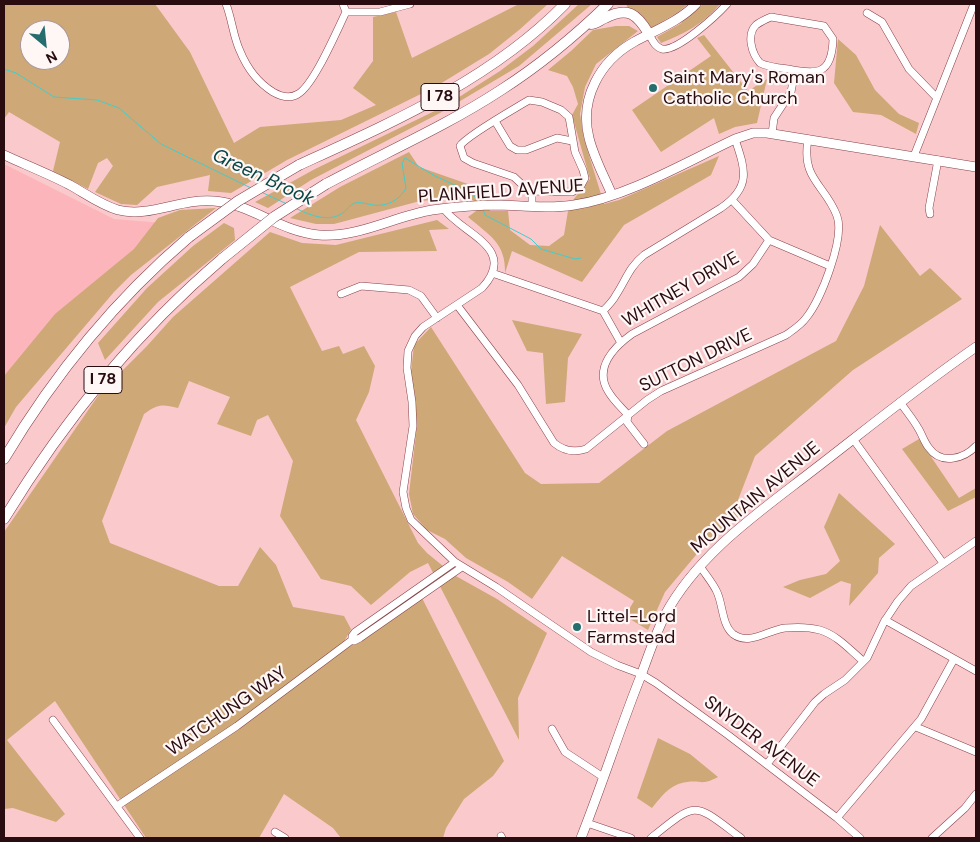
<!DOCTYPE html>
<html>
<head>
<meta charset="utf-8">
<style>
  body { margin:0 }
  #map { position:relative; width:980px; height:842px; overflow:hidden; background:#fac9cc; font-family:"DM Sans",sans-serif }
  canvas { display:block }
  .frame { position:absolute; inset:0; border:5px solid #280c10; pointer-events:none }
  .north { position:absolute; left:20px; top:20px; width:50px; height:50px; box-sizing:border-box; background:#fff6f6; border:1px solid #a9989a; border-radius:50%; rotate:152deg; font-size:14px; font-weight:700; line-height:20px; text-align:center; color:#280c10 }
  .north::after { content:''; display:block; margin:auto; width:18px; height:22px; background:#246f6e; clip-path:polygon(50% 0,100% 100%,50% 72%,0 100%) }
</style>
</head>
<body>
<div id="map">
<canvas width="980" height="842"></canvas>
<div class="frame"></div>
<div class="north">N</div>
</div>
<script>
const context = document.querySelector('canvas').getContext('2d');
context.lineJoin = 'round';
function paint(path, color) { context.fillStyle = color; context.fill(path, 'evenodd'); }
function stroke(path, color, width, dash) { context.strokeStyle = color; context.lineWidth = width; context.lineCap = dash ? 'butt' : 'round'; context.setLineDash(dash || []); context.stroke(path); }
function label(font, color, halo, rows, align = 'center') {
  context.font = font + ' "DM Sans",sans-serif'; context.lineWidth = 4.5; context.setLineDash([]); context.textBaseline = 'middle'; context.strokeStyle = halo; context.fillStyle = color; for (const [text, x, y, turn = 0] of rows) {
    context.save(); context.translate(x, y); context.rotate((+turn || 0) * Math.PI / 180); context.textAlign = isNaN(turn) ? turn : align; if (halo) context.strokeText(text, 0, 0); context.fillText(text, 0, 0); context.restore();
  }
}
paint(new Path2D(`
  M4,164L114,219L163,223L4,390Z`), '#fcb5bb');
paint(new Path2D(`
  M4,4H155L190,52L234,143L260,127L341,120L376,105L353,88L373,61V17L396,12L412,58L519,4H548L519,30L489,54L435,87L287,160L231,193L208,191L210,175L157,187L137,205L121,204L95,192L113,166L107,158L98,163L88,189L53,171L60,142L9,112L4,119ZM30,30H60V60H30Z
  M579,4H592L519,66L440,113L311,180L268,208L255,202L315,169L445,106L500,71L533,46Z
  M626,4H688L677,13L651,28C645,19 640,10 628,8Z
  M703,4H720C705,23 684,34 661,43L657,37L680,24Z
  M616,26H629L638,31L596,64L585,87L580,114L584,139L604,204L619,200L719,156L711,175L624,225L582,282L512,251L505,273C506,243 489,235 468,217L476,211V202L467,197L420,201L334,224H316L290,218L340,187L409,152L419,167L485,190L490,211H508L510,230L530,245L549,246L564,235L569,205L590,179L572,115L578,104L573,87L567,76L548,70L571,51L593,30Z
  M704,35L748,91L767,79L757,123L735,127L719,134L714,118L661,152L632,110L711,56L697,38Z
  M838,39L856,55L875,90L899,114L919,123L916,134L881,115L853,112L834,83Z
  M216,208L131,275L114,292L16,407L4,428V376L55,314L134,249L158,218L180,210Z
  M437,220L449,229L429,230L437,251L359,252L290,287L322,351L339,346L343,354L364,346L375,366L369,392L356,420L418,543L427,553L454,575L497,599L547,633L518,698L519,740L428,563L410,572L371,605L351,586L321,579L280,516L293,461L268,415L257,420L251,436L217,424L230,397L189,381L178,408C162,404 158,404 144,414L102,521L110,543L219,586H238L260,547L276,565L293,607L344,616L351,629L337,655L422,598L504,761L493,776L464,799L446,828L443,838H341L333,828L284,794L259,838H146L55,701L7,740L65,814L56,822L13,808L4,809V532L100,393L147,346L173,317L270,232L302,243L336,245Z
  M224,223L234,228L235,240L158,302L105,360L98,343L147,288L193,246Z
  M880,225L920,276L930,268L962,299L853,370L755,456L738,500L746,511L706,543L665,592L648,630L625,616L634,601L562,556L532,599L508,582L466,558L445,539L427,530L413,514L409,494L417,425L411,372L414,345L431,327L525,473L541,484L599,483L667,431L836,341L864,286Z
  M512,320L582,334L568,358L565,402L546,404L543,353L527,351Z
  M919,439L959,498L976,488V497L948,511L902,449Z
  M839,493L895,544L879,558L878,573L849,606L851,584L841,581L810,598L783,587L800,580L826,574L840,561L824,527Z
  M658,738L690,754L718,777C701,786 702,780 687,782C670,784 662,796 652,808L637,798Z`), '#cea876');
stroke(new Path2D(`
  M4,69L16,73L54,97L97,100L119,108L161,144L251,188
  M261,192L287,204
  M295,208C310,215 328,223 343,213C347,210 349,205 355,203C363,201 373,207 382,205C391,204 402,197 406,188L402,163L405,158L435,176L472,193L480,203
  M483,209L485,215L531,239L541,249L575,259L581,258`), '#44cdcb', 1);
const minor = new Path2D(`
  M226,4C232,19 233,36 240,51C247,68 257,82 273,92C280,96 290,99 298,94C314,85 337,30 346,12L343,4
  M346,12H380L410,4
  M867,13L882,22L909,69L936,97
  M771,17L824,26L833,39C832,75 817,75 788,69C779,68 768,67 760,63C752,54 746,35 756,25C760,22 766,19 771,17Z
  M649,34C652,40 655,47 662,49C677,52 717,15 727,4
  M495,121L510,146L517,150H526L557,138L572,141
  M772,134L774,118L791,92L795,71
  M914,156L974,4
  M529,191L572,192L580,187L585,178L583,170L575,152L569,117L561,110L542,102L529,100C516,108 466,136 460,146L464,158L473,163L514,177L532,194V207
  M732,200L769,240L830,266
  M444,209C462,234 519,248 482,288L423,327L415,336L408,351L407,368L412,402L413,426L403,492L406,508L411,520L455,562L496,587L591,652L617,665L641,674L656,683L728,735L837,818L860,838
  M930,214L929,208L938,160
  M492,273L603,311C608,306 613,301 616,295C626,280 629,267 644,255L721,208C752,187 745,169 735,139
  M341,294L361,286L409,290L421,296L437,318
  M457,305L518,385L554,443C564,451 574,453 586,449L647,400L661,391L786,335C793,330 801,325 806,318C821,300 845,238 837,216C825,184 801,180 808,139
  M603,311L621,343
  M900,402C906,411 913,419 918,428C922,434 924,442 929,448C941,465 964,459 976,446
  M853,439L943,563
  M644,444L627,422L628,415C621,407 613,400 608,391C594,368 614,347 632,334L739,277L753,264L769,240
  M455,562L355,632L352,636V640L354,641L360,638L462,567
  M700,566C705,574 713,583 717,592C723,605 722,625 733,634C749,646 768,630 785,628C796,627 809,627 820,630C837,635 850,650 863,661
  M885,620L976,671
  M53,720L140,838
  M916,727L976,752
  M552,729L565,752L603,777
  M767,764L815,702L824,694L845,680L867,658L884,622L898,601L911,586L976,541
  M117,806L237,726L352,640
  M837,818L921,719L954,659
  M587,823L631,838
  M275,832L285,838
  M501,836L502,838
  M651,838C698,800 693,802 741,838
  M932,838L965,808L976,794`);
const major = new Path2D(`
  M4,155C26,165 49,174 70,185C86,194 101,205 118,210C150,218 181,198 214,201C251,204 281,232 319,235C358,238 395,216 432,210C454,207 478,205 501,205C525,206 550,209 574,205C627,197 686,162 735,139L753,133H767L976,167
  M612,195C604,176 594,158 589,138C579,99 600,61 634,42C654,31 680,21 696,4
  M581,838C602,785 619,731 640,678C648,657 655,635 665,615C699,552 761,511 816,468C869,427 921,385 976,347`);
const highway = new Path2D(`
  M591,24C596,24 600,20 605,18C628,6 637,14 649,34
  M299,165C393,122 492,79 565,4
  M326,184C384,153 446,126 501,90C540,65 575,36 608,4
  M4,459C54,375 115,300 189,237
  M4,519C63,422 136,332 223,258`);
stroke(minor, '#86424a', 8);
stroke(major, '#86424a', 10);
stroke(highway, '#86424a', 11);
stroke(minor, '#fff', 7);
stroke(major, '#fff', 9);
stroke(highway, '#fff', 10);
const highwayBridge = new Path2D(`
  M189,237L238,201L299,165
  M223,258L274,217L326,184`);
stroke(highwayBridge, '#86424a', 11, []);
stroke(highwayBridge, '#fff', 10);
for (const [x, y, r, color] of [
  [653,88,5,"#246f6e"],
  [577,627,5,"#246f6e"]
]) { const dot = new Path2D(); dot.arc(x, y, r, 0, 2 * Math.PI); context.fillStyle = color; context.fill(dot); stroke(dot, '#fff6f6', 2); }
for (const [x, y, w] of [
  [440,97,38],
  [103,380,38]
]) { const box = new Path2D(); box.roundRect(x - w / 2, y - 13.5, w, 27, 4); context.fillStyle = '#fff6f6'; context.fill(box); stroke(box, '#280c10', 1); }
label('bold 16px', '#280c10', null, [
  ["I 78",440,97],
  ["I 78",103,380]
]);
label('18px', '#280c10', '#fff6f6', [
  ["Saint Mary's Roman",663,78],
  ["Catholic Church",663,99],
  ["Littel-Lord",587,617],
  ["Farmstead",587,638]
], 'left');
label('18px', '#280c10', '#fff6f6', [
  ["PLAINFIELD AVENUE",501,192,-4],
  ["WHITNEY DRIVE",681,290,-30],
  ["SUTTON DRIVE",696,361,-26],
  ["MOUNTAIN AVENUE",756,498,-40],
  ["WATCHUNG WAY",227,712,-35],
  ["SNYDER AVENUE",761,742,37]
]);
label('italic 19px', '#084646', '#fff6f6', [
  ["Green Brook",263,178,25]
]);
</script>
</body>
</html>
